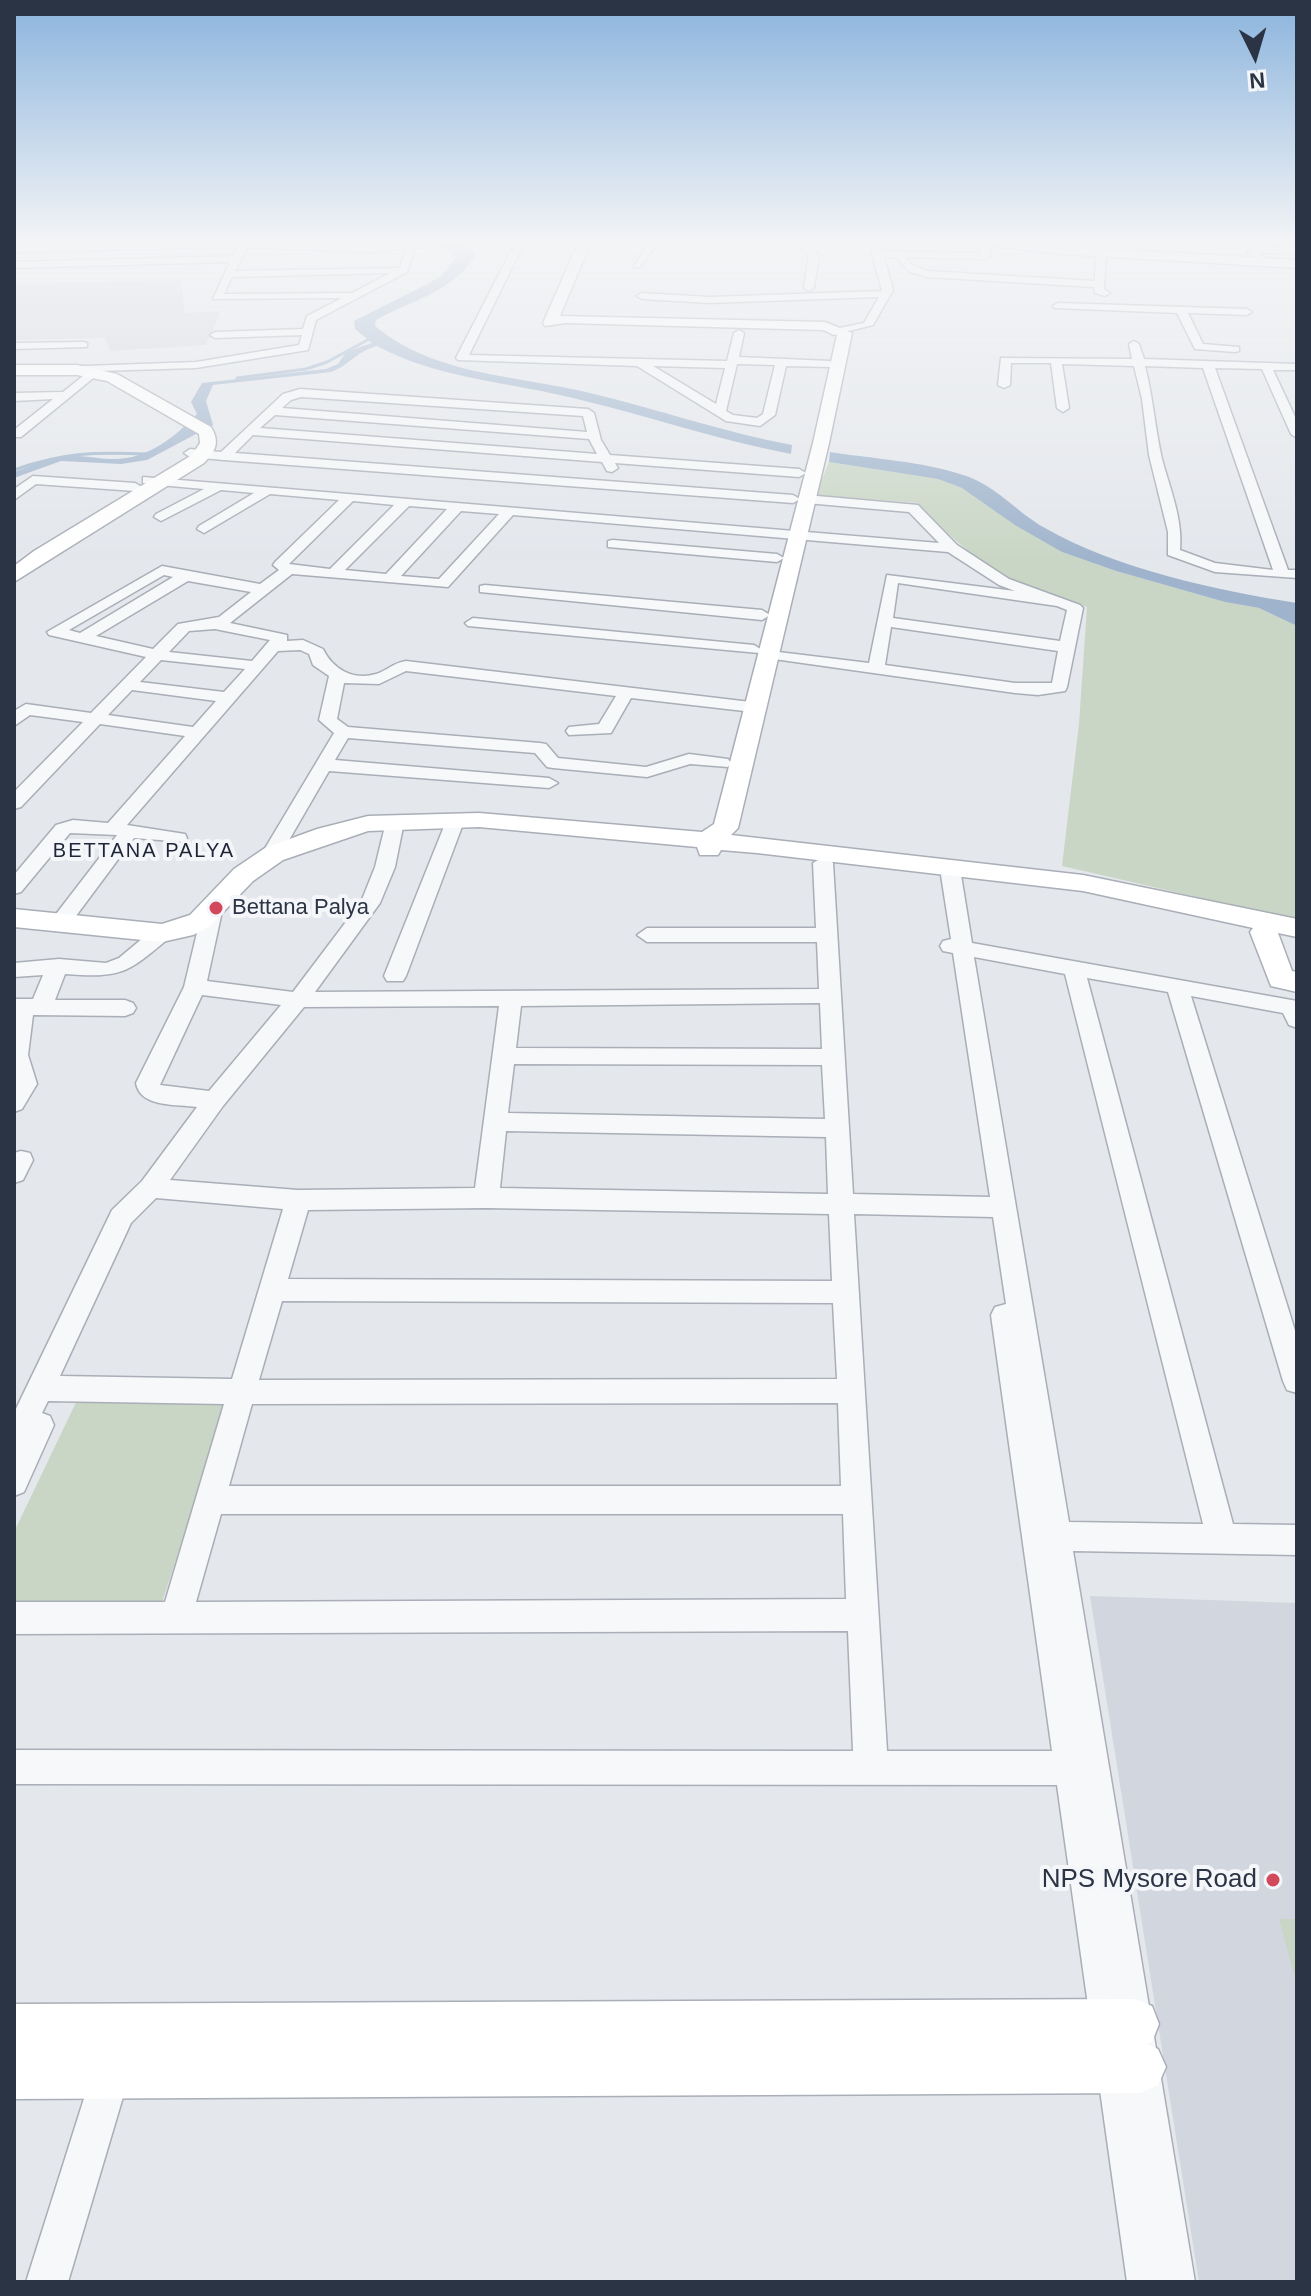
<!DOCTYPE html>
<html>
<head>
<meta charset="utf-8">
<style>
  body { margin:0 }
  #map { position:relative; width:1311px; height:2296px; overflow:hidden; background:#e4e7ec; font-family:Arial,sans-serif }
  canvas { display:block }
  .frame { position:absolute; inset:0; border:16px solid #2b3445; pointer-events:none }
  .north { position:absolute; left:1215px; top:16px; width:80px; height:80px; -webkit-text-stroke:6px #f4f6f9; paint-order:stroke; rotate:175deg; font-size:22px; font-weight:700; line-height:32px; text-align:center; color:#2b3445 }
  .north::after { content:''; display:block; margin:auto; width:28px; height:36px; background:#2b3445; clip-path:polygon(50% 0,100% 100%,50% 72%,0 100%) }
</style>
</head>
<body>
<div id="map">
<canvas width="1311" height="2296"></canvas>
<div class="frame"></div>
<div class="north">N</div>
</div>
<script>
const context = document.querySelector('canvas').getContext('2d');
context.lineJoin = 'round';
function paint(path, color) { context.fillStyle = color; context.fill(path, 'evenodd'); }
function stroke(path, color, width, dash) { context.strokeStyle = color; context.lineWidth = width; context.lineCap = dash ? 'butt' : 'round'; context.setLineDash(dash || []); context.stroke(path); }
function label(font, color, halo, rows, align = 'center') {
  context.font = font + ' Arial,sans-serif'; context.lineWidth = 8; context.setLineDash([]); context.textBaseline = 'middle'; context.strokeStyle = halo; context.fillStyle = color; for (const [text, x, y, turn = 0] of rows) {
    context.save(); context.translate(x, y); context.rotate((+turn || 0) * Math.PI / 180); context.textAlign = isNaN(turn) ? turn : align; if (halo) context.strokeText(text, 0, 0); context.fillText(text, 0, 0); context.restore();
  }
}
paint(new Path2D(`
  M181,280L185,313L221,311L206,345L110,351L105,338L14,340V284Z
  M1090,1596L1297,1603V2282H1199Z`), '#d2d6de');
paint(new Path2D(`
  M829,462L938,479L962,488L1062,552L1116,571L1225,602L1259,608L1297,626V920L1062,866L1079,724L1087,607C1008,584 974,563 918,503L816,495Z
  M80,1394L230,1397L162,1602L14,1603V1532Z
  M1279,1919H1297V1985Z`), '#c9d6c5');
paint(new Path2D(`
  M461,243L473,251L475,256C453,292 410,301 376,320L375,326C435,376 517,375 590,393C657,409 723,432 792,445L791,454C718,440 649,416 577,399C510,382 438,379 377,346C353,353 352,364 331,372L213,385L206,401L213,425L147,460L121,464L61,461L14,478V472C32,466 49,457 68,456C82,455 97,459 111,459C147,460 174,438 197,414L191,402L202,383L326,369L338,364L346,352L372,343L355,329L354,321L429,283L441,276L456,257L442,246Z
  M830,452C874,459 921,461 963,475C996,485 1016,512 1045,528C1114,568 1218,591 1297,603V626L1259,608L1225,602L1116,571L1062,552L1015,525L962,488L938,479L829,462Z`), '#9fb4cc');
stroke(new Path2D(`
  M237,378L306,369L327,362L373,337
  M14,470C64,452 96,452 148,454`), '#9fb4cc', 3);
const street = new Path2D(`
  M243,239H252L235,271L400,268L408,243L416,245L407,272L316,320L308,350L196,368L98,371L97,375L21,437H14V430L53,399L14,401V393L63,392L88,372H61L55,369L57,367L196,362L299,345L302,335L215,338L210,335L215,332L303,329L307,316L342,298L213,299L230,262L14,268V262L233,256ZM390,273L352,293L224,294L232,277Z
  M517,239H526L469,355L727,361L734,333L739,330L744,333L739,357L830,361L836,364L830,367L786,366L775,415L760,426L726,421L637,366L458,360L456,358ZM737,364L775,365L763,414L757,418L733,415L726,411ZM653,366L725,368L716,404Z
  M651,239H661L640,267H634Z
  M799,239H807L809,247L819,254L814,288L809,291L804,288L809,255L799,248Z
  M873,239H878L882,251L981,253L980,248L962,245L959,239L989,246L991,256L986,259L906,257L911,264L927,271L1095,281L1096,252L1101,249L1106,252L1104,289L1110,293L1105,296L1095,293L1094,287L927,277L910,272L896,257H884L893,290L873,325L833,335L828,332L829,330L864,323L879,297L709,303L642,299L637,296L642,293L709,297L882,291L872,254Z
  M1069,239L1007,245L1002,242L1011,239Z
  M1250,247L1297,248V254L1259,253L1270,263L1265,266L1247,252Z
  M1058,303L1247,309L1252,312L1247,315L1188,313L1203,344L1239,347V351L1235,352L1195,349L1177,313L1054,308L1053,306Z
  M1134,341L1139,344L1144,359L1297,364V370H1273L1297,421V438L1291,434L1262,369L1215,368L1288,570H1297V578L1215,572L1168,555V532L1149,455L1142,399L1134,366L1062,364L1069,408L1063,412L1057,408L1051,363H1011L1010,385L1004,388L998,385L1001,358L1132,359L1129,344ZM1145,366L1203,368L1273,570L1215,563L1180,550C1183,519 1170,489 1162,459C1155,428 1153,397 1145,366Z
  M83,342L87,343V347L14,349V343Z
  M300,389L588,409L594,413L601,440L610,455L799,469L806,473L799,477L615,463L618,468L612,472L607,471L602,462L253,435L235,453L793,495L800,499L806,495L918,505L957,545L1009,579L1080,605L1083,608L1067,687L1065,691L1038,695L1015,693L767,658L759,653L468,626L465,623L473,618L754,645L762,650L869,663L887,575L1015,591L999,585L948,552L513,515L448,587L292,574L230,623L287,635V641L303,640L323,649C332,668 352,681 376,674C388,670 393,663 406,661L759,703L761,707L759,711L753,712L631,698L611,733L569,735L566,731L569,727L599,724L616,696L406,671L379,684L344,683L337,719L348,727L540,743L546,744L558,758L646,767L689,754L728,759L731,763L728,767L690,764L647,777L553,768L547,767L535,753L348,738L335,760L549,778L558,783L549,788L329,771L278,859H264L261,855L334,733L319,720L329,676L313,665L309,654L300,650L278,651L127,825L185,834L187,838L185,842L134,838L67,928H53L50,923L53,918L117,835L70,833L21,892L14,894V875L56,825L73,820L108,823L185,736L100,724L21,807L14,809V792L83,722L30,715L14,726V711L26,704L91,713L146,657L49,635L47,632L162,566L260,584L279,570L273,565L275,562L339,500L270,494L204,533L197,529L199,526L254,493L221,490L161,521L154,517L156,514L204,489L148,484L143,483V477L939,543L909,512L806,503L800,499L793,503L224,460L190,457L184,453L190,449L221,452L283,394ZM301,397L583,416L587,432L282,408L291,400ZM275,415L589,439L597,454L260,428ZM353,501L394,505L330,569L289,564ZM409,506L447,509L386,574L345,570ZM461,511L499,514L439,579L401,576ZM164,575L173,577L80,633L69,630ZM188,581L251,592L219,617L178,624L153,649L96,636ZM898,583L1057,606L1067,610L1060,641L893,618ZM891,627L1058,651L1052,683H1015L885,665ZM215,629L270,640L252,661L169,652L189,631ZM161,660L245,669L224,692L140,682ZM132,690L216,701L193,727L108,715Z
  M33,476L135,483L142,487L135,491L36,484L14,500V489Z
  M613,540L777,554L784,558L777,562L608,547V541Z
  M485,585L762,610L770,615L762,620L480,592V586Z
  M395,816L404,822L395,867L380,903L315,992L819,989L817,942H647L637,935L647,928H816L813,863L823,857L830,859L833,863L853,1194L990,1197L953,953L943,951L940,946L943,941L951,939L941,875L944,871H958L961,875L972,943L1297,1001V1028L1289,1025L1283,1013L1191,996L1297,1337V1393L1287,1390L1283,1381L1168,992L1087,978L1233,1524L1297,1525V1555L1073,1551L1195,2282H1127L1057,1785L14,1784V1750L853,1751L848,1631L14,1634V1602H165L224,1404L48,1401L42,1413L50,1416L54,1425L24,1492L14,1496V1413L112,1210L142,1181L197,1107C177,1104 140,1108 136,1083L184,987L201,916L211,909L221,916L207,981L293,992L361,902L375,867L386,822ZM974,957L1065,974L1203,1524L1069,1522ZM202,995L281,1005L209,1091L160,1085ZM820,1003L822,1049L516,1048L521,1006ZM499,1006L475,1188L298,1190L170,1180L223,1106L304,1007ZM514,1064L822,1065L825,1119L508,1113ZM506,1131L826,1137L828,1194L500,1188ZM156,1198L283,1209L232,1379L60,1376L131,1223ZM486,1208L829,1214L832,1281L288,1279L308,1210ZM854,1214L993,1217L1006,1304L995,1307L991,1315L1052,1751H887ZM282,1301L833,1303L837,1379L259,1380ZM838,1403L841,1486H229L252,1404ZM221,1514H843L846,1599L196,1602Z
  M454,818L463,824L406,976L403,981H387L384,976L445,824Z
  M162,926L169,928L172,933L169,938C126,974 122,978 65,974L55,1000H125L133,1003L136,1008L133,1013L125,1016L33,1015L28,1055L37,1084L22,1109L14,1112V999H33L43,975L14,977V963L59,959L106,963L119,958L155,928Z
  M21,1151L30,1153L33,1160L23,1180L14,1183V1153Z
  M112,2051L126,2056L131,2070L68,2282H26L93,2070L98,2056Z`);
const secondary = new Path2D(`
  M236,239L375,244L426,239H464L458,243L375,252L236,247L14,252V244Z
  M580,239H592L560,316L825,322L852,333L829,443L738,828L731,835L1083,875L1297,919V937L1278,933L1292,971L1297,972V992L1271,986L1250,932L1253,928L1083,891L757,853L721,850L718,855H700L697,847L479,827L368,831L283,860L253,881L209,927L193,935L162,942L14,927V909L162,924L190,915L234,869L265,848L317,829L368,816L479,813L702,832L714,824L813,443L837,335L823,330L565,323L545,326L543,323Z
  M962,239H998L1062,246L1297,260V268L1062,254L968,243Z
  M14,365H77L117,374L211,427C220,442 216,451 204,463L14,582V566L34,551L192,455L200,443L199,434L107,381L77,375H14Z
  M1134,1999L1152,2006L1159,2024L1152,2042L1147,2044L1158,2049L1166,2067L1158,2085L1140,2093L14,2099V2004Z`);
stroke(street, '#a9aeb7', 3);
stroke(secondary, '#a9aeb7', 3);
paint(street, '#f7f8fa');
paint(secondary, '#fff');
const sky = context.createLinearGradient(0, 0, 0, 560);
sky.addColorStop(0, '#8bb4dd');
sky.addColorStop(0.43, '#f3f4f6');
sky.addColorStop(1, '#f3f4f600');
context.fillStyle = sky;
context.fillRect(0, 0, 1311, 560);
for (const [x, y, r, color] of [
  [216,908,8,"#d1495b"],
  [1273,1880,8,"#d1495b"]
]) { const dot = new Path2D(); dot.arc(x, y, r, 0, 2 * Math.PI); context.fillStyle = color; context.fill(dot); stroke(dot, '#f4f6f9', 3); }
context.letterSpacing = '2px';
label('20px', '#1d2536', '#f4f6f9', [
  ["BETTANA PALYA",144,851]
]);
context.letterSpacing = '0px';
label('22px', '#2b3445', '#f4f6f9', [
  ["Bettana Palya",232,908]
], 'left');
label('26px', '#2b3445', '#f4f6f9', [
  ["NPS Mysore Road",1257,1880]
], 'right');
</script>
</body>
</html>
